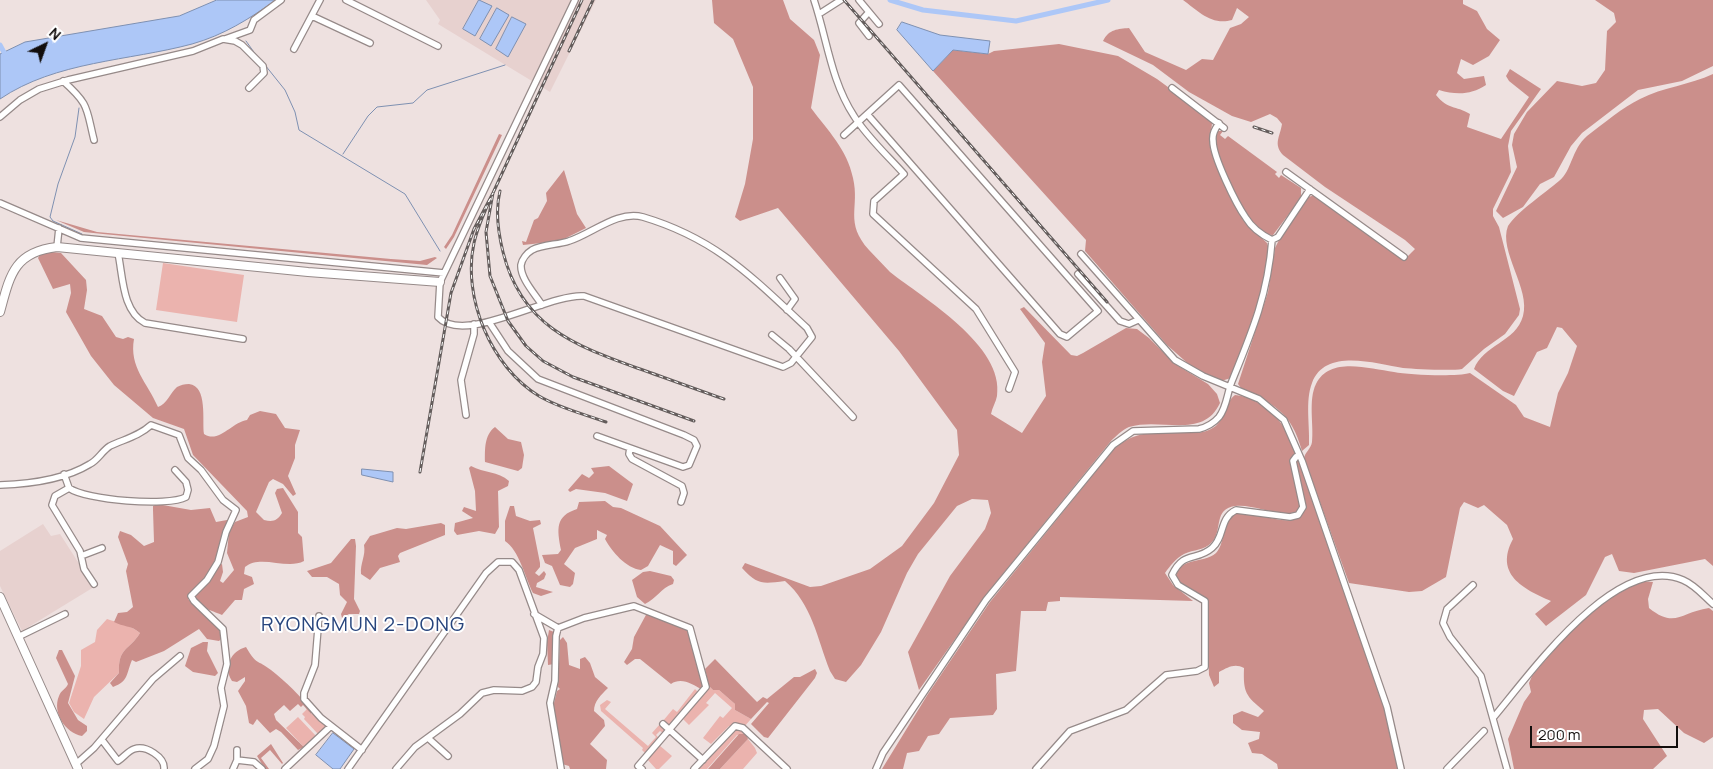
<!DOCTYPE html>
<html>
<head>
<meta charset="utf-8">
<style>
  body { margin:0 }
  #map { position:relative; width:1713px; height:769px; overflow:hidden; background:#eee1e0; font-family:Manrope,sans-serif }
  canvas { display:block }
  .north { position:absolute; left:20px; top:20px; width:50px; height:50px; -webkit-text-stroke:4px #fff; paint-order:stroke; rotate:42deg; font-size:14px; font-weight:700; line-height:20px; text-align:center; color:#120e0d }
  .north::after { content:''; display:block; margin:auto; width:18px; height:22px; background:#120e0d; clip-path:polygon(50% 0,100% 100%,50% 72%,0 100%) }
  .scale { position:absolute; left:1530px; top:726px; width:148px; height:22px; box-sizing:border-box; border:2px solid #120e0d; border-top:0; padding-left:6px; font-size:15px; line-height:18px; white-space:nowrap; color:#120e0d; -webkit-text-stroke:4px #fff; paint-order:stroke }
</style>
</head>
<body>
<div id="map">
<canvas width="1713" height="769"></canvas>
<div class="north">N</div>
<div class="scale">200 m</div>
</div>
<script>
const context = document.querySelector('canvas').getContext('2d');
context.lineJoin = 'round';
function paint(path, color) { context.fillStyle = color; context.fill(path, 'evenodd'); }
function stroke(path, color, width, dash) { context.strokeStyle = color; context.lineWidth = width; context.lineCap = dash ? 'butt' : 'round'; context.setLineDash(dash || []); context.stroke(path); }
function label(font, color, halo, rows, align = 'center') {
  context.font = font + ' Manrope,sans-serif'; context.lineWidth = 4; context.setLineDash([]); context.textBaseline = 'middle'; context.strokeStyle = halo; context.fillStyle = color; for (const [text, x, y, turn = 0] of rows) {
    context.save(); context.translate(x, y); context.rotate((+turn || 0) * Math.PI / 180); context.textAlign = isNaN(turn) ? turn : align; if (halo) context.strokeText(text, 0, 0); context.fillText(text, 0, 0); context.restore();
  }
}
paint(new Path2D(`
  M426,0H596L550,92L438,24L440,20Z
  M43,524L51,536L60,534L94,587L22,631L0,586V551Z`), '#e7d1cf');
paint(new Path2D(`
  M163,263L244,275L237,322L156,310Z
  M107,619C119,623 130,625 140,633C129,651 118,647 119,673L94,697L84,719L74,712L69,703L81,666V650L95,642L97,630Z
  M709,686L713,690H719L735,704V710L751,719L744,727L738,724L729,726L711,744L703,738L720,716L723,718L732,708L715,693L706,703L709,705L689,725L683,719Z
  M695,689L699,693L669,726L662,722L673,709L677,712Z
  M607,700L611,702L605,709L648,746L656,737L652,733L660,724L666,730L663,733L660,731L656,735L659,738L646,754L642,750L643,748L601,711L600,705Z
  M307,709L311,714L313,712L326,727L318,734L304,719L305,717L302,714Z
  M298,717L316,736L304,747L286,728Z
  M733,728L739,729L746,734L737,735L707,769H697Z
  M748,739L755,748L757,753L743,769H720Z
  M659,745L672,756L659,769H656L647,759Z`), '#ebb3ae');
paint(new Path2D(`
  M712,0H783L790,19L814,40L820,55L811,108C828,131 847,149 853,178C860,208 844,222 869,250C876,257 883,265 890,272C923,298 1005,346 997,396C996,402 992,408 991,414L1022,433L1046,396L1042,362L1045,343L1020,309L1024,307L1071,355L1077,356L1083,353L1126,328L1137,329L1149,338L1175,364L1208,384L1217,394L1220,403C1203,440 1161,417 1129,427C1122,430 1116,436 1111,441L989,591L919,690L908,652L950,576L985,529L991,513L988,500L972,499L957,506L918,554L907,573L881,632L861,665L846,682L835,679L830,671C817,638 812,604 785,581C762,584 758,585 742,568L745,563L810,587L821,586L870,569L902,546L934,503L959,455L957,430L899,351L778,208L740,221L735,217L745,184L753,139V87L733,39L714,23Z
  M1183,0H1463V4L1477,11L1487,29L1500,40L1489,56L1473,65L1461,59L1457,73L1464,79L1484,76L1486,85C1471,95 1456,95 1439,90L1436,95C1448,110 1455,105 1470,114L1467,127L1501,139L1529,97L1509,81L1506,76L1510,69L1541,89L1511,131L1508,146L1511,172L1493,209V216L1499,227L1520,309L1519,315L1505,334L1484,349L1462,369C1451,371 1415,369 1403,368C1377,364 1325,347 1312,383C1305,401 1310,425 1309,445L1302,451C1291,411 1274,405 1241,388L1238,384L1268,292L1275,248L1279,240L1309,197L1314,195L1404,260L1415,249L1405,240L1325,187L1283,155C1273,144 1280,137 1282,124L1277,118L1270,114L1251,122L1232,116L1189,92L1153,65L1103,41C1109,29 1118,29 1129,28L1145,52L1186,70L1202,59L1213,60L1230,28L1241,24L1249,17L1237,8L1232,20C1212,26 1198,11 1183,0Z
  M1595,0H1713V66L1682,81L1638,90L1582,133L1571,146L1554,177L1540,184L1523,207L1503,218L1496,211L1517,167L1512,145L1514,134L1527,112L1557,81L1582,86L1596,83L1605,70L1607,31L1616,22L1614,13Z
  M1059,44L1118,56L1157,79L1206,115L1212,123L1210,148L1215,161L1243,220L1267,243L1269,249L1258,307L1231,378L1221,381L1193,368L1167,345L1085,251L1086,240L933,71L953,50L988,54L994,51Z
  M1713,74V566L1705,559L1634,573L1619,571L1612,554L1605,557L1586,595L1546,626L1535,614L1551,601C1523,589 1494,574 1513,539L1507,525L1484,505L1478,508L1464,502L1460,508L1446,577L1422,591L1409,592L1349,583L1304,458C1305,452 1311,449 1312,442C1314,425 1308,400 1316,384C1330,356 1369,369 1394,372C1409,375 1456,377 1470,373L1516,405L1524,417L1550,427L1558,393L1568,373L1577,346L1562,328L1557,327L1547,348L1537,352L1514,396L1503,391L1474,369C1483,345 1516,342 1523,316C1531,289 1498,251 1508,226C1518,211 1545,193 1559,181C1572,171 1571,150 1587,136C1603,124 1623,107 1640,99C1663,87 1690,85 1713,74Z
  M1218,131H1223L1220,135L1225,139L1228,136L1277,172L1275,174L1279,178L1281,175L1301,188V198L1273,235C1247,236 1225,171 1216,150L1214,142Z
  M499,134L502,135L454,237L446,249L444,247L452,235Z
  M564,170L577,214L586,228L560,241L523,245L522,241L526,242L534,220L538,218L547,201L546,193Z
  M56,220L97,232L391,259L420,261L435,257L437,258L427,265L103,234L84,232Z
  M52,252L61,253L86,280L87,290L84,309L102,316L116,337L123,339L128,337L134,339C129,367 147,382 158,407C167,404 170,393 177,387C181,385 184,384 189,384C208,386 202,421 204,434C219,444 232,422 247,420L250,415L260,411L276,414L285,428L300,430L295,445V458L288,476L296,494L293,496L283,484L273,479L269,482L256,512L264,520C273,522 277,521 282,513L275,493L277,489L283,488L298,512V533L302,537L304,561C287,570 260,554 245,567L244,574L252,577L254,584L244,589L242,600H235L222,615C211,610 198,608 193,596L219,565L222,564L223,572L220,581L223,583L234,570L227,553L229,532L235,522L248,517L247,511L193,455L184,429L153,418L114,385L91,356L66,312L71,293L70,284L53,289L38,258L41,253Z
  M1235,395C1265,398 1289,425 1295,454L1292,458L1300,507L1296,512C1276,517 1255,504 1235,506C1213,509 1223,530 1212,542C1204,551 1194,549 1184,554C1176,558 1170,566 1165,573L1173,585L1193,601L1060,597V601L1048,602L1046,611H1021L1016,671L996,674L997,709L993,715L950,718L939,734L928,736L919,751L907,753L903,769H882L928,694L990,602L1114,449C1138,428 1158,433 1188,433C1196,433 1204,433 1211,429C1226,422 1223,404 1235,395Z
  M495,427L508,439L521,442L524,455L522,468L518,471L485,462C485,450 484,435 495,427Z
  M1299,459L1385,709L1398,769H1278L1277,764L1262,754L1252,753L1248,743L1259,739L1260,732L1242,730L1233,723V715L1242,711L1258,717L1264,711C1246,696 1243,693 1244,668C1235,663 1228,667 1219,672V683L1214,687L1209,675L1206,600L1176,581C1176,555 1203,565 1216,553C1227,542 1221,513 1240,512C1258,511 1283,527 1300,517L1306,505L1296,462Z
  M471,466C484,473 498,471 509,481L508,486L498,491L499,527L495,534L479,531L457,535L454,531L455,523L473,518L462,511L464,507L476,511L475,491L469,468Z
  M609,466L633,484L627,501L605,493L576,489L570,492L568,490L582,474L589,478L594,473L591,468Z
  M605,501L613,507L621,508L660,526L687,555L676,566L673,564V551L660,545L648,566L641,570C626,568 612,552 605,539L607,535L597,530V539L575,548L564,564L575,573L573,584L570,587L560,585L552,566L545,563L542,555L558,554L561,550C557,529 555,516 577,509L579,502Z
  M157,504L191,510L210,508L216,522L227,520L229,523C218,542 219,557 208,574C203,583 190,588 188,599L221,629L222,638L219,641L207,639L199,629L164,651L136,662L132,660C126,674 129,681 113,687L110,683L119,673C118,647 129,651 140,633C131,625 123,627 114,622L118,613L127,612L133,607L126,571L128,564L118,537L120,531L131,535L144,546L154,542L153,510V506Z
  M510,506H514L516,516L530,521L540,520L541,524L533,528L540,563V567L535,573L539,576L544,571L546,574L544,579L537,583L536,587L553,592L541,596L533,593C525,577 519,550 505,541V521Z
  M441,523L445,525V535L400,553L398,556L400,562L380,568L370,580L361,574C360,563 366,556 364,545L370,536L397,528L406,529Z
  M351,539H355L356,546L354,599L360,611L359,614H349L342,618L341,614L347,602L340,595L339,584L327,577H312L307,571L331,563Z
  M650,571L671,576L674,580L673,584C661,588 656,599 645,604L637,597L632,580L643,572Z
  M1640,581L1653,582L1648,599L1649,608C1675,629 1681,612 1709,608L1713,611V737L1704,743L1684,733L1658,709L1644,710L1643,719L1667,756L1653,769H1514L1508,739L1524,702L1531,692L1529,683L1532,676C1562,641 1596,598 1640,581Z
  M647,613L683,627L689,632L702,684V690C693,684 681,677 671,684L640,659H635L627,665L624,662L632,649L634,637Z
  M549,630L554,632V664L548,665L547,642Z
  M563,637L567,643L569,665L580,669V659L585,657L590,663L595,677L608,688C601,695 594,701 594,711L604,720L605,726L590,744L607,760L606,769H570L569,766L562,764L553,707L557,691L560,689L558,687L560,640Z
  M203,642H208L207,651L218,673L215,676L193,672L185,666L191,648Z
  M246,647C257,666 257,659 271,670C286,682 300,695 312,711L311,714L303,705L301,707L298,704L290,711L284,705L274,714L276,720L304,747L298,750L281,732L276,729L270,733L257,719L253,725L249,723L246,706L238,691L245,681V677L237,682L232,681C223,667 231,651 246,647Z
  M59,650H62L75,676L68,703L78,720L87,726V731L82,736C65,733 52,712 59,696C61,690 66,689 68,684L56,658Z
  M715,659L757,702L763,697L767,699L794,677H800L815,669L817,673L815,678L768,738L764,737L751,724L769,703L767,702L751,719L735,710V704L719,690H713L709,686L705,669Z
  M739,734H746L748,739L720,769H708Z
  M271,744L283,763L282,764L270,750L261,758L269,769H265L257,756Z`), '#cb8f8b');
const water = new Path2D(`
  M217,0H276C249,19 224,35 192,44C129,61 56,61 0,99V54L25,42L179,16Z
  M479,0L492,6L475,36L463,29Z
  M497,8L509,15L491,46L480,39Z
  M512,17L526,24L508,57L496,49Z
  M902,22L940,35L990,41L988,54L953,50L933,71L897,30Z
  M362,469L393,472V482L362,475Z
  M333,733L354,749L340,769H333L316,755Z`);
paint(water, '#adc7f7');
stroke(water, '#7e90b1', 1);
stroke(new Path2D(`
  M246,41L256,55
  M265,65L285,90L295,112L299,130L405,194L440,251
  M79,108L75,137L58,184L50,217L53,221L82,234
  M343,154L368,116L377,107L413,103L427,90L505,65`), '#7e90b1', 1);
stroke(new Path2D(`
  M890,0L923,10L1016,21L1108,0
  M0,45L7,58`), '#adc7f7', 5);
const street = new Path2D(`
  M346,0L438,46
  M814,0C827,39 831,81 854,116C867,137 887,155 904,174L874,201L873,214L976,309L1015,372L1009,389
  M859,0L879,24
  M819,14L841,0
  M312,16L370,43
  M869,36L859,23L869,12
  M225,39L250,30L254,20L281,0
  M294,49L320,0
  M63,81C90,105 86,108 94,140
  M1172,88L1224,128
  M0,117L20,100L39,89L68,80L193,51L223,39L235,41L242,45L263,66L264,73L249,88
  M1219,123C1215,129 1212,134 1213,141C1213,157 1236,204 1246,218C1252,228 1262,235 1272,240
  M844,135L899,85L1098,311L1067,337L1060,334L867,114
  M1286,172L1404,257
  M0,203L81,238L444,273
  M57,247L59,228
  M118,253C123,276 122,311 145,323L243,339
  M1081,254L1175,360L1203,376L1259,399L1284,420L1302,461L1387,707L1401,769
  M1078,274L1120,321L1129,324L1138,320
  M780,278L795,299L787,310
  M542,305C535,294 520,278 521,265C522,259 527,253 532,250C543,244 558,245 569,241C592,234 617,210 643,217C717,239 753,278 807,328L812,337L791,363L783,367L584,296C549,293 464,346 438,317L440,282L575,0
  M489,322L508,351L538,379L684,435L694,440L697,446L689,465L683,467L597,436
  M772,335L789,349L853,417
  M466,415L461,380L474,334V324
  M630,448L629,454L632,459L682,486L684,493L681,502
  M64,474L69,488C85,500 168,507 186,497L188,490L186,482L175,470
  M0,485C30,484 64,480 90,464C98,460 102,451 110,446C125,439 139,436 151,425L179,435L188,458L201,470L223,500L236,510L226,532L218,562L207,580L191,596L194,601L223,629L227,664L221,688L224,706L214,746L208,759L195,769
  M69,488L55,496L52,505L80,551L84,569L94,584
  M81,556L102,548
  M1473,585L1447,609L1443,623L1450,637L1481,676L1507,769
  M534,614L558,628
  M319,616L315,665L304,693V699L321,718L362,750
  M18,637L65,614
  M1493,718C1531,673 1616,552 1683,580C1695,585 1704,596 1713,604
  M663,724L703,760
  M428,738L448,756
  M102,740L118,761C123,758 128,751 134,749C146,745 165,757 164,769
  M237,760L254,762L262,769
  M76,764L94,748L153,679L180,656
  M233,769L237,760V750
  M285,769L331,726
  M348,769L486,573L498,562H512L519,570L544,638L543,654L538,667L536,682L532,687L522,691L494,690L482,693L460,714L415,747L396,769
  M561,769L550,703L555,681L556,636L558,628L584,618L634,606L690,628L706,687L638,766L642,769
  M694,769L735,726L743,728L787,769
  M876,769L883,753L986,600L1113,445L1133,431L1199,429C1207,427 1213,424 1219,417C1227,407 1227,393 1232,381C1252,332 1268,294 1272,240L1278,237L1310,189
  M1036,769L1070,731L1126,710L1166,675L1197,671L1205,667V601L1178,585L1172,575C1184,550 1196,562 1212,548C1225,537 1219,518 1236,510L1290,517L1298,515L1303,507L1293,461L1296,457
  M1447,769L1484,731`);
const secondary = new Path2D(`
  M0,312C10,275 14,252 57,247L308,272L440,282
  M0,597L78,769`);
stroke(street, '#968a89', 8);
stroke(secondary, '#968a89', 10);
stroke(street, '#fff', 5.5);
stroke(secondary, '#fff', 8);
const rail = new Path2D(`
  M582,0L493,193L486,232L490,276L508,321L526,346L543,361L573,377L694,421
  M844,0L1107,302
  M569,51L593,0
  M1254,127L1272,133
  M500,191C495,211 498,232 503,252C521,325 573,345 637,368C666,378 695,389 724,399
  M420,472L451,293L474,229L493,193C486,209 478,225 474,243C462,297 491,367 539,396C559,408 584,414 606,422`);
stroke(rail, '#645d5c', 3);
stroke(rail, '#fff', 1, [4]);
context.letterSpacing = '1px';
label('20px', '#28457d', '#fff', [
  ["RYONGMUN 2-DONG",363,625]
]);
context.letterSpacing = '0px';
</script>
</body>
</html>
